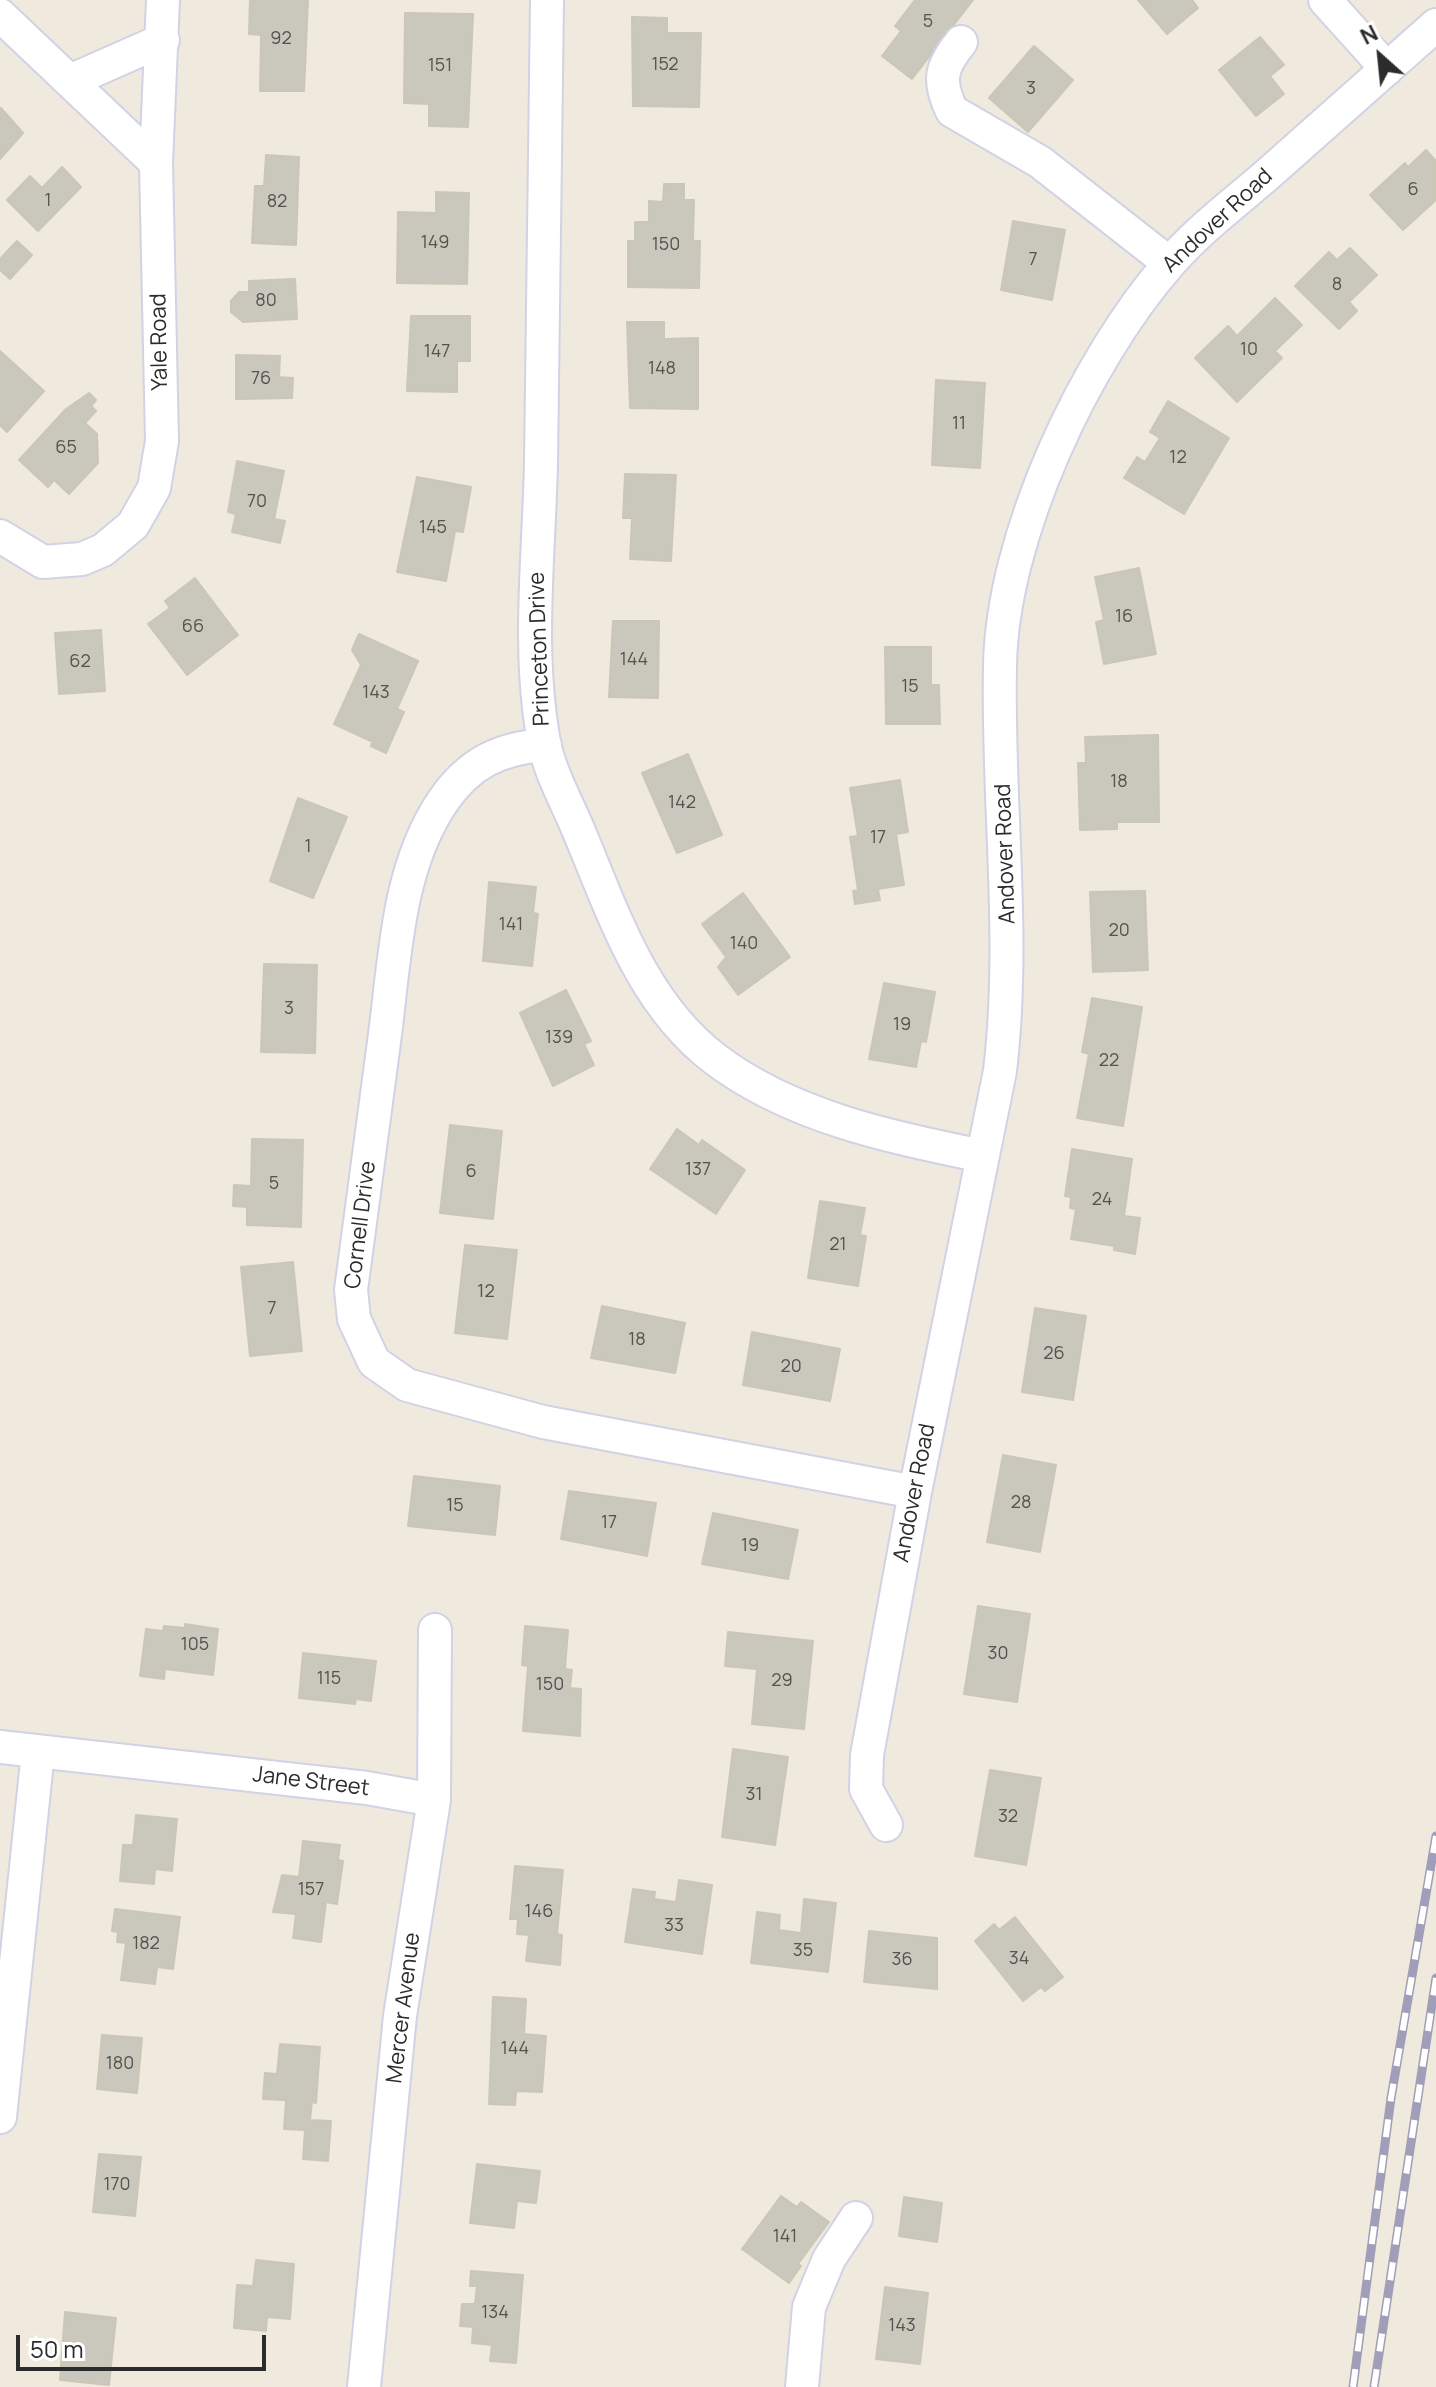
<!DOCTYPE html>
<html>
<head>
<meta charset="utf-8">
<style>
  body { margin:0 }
  #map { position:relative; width:1436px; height:2387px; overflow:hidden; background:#efeadd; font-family:Manrope,sans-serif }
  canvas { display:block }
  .north { position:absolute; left:1340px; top:16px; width:80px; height:80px; -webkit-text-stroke:6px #fff; paint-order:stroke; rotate:333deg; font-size:22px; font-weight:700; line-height:32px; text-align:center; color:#2c2c2c }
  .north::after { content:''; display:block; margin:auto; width:28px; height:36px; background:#2c2c2c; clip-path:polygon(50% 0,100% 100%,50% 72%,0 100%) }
  .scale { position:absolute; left:16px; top:2335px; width:250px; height:36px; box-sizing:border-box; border:4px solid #2c2c2c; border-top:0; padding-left:10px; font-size:24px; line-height:28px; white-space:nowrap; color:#2c2c2c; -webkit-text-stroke:6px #fff; paint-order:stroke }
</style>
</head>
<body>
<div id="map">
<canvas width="1436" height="2387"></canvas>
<div class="north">N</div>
<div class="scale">50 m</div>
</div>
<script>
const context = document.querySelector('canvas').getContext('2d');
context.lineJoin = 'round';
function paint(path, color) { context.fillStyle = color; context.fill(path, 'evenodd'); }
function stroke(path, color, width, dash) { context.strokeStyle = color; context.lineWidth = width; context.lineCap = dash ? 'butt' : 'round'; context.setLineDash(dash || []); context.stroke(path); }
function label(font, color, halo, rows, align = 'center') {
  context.font = font + ' Manrope,sans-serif'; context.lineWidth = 6; context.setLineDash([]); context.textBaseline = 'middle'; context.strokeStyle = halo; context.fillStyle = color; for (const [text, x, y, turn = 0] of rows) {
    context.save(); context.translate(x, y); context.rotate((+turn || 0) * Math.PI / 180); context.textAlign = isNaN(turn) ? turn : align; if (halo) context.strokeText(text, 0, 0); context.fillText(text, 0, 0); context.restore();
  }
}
const building = new Path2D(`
  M250,0H308L304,91H260L261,35L249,34Z
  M915,0H973L912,79L882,56L901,31L895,26Z
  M1138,0H1192L1198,8L1167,34Z
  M405,13L473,14L468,127L429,126V104L404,103Z
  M632,17L667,18V33H701L699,107L633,106Z
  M1260,37L1284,65L1270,76L1284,94L1256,116L1219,70Z
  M1034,46L1073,80L1028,132L989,98Z
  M1,108L23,133L0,159V109Z
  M1426,150L1436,161V200L1403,230L1370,195L1405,163L1408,167Z
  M266,155L299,157L296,245L252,243L255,186H264Z
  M62,167L81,187L38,231L7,200L30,176L42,188Z
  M664,184H684V200H694L693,241H700L699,288L628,287V241H635V222H649V201L663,202Z
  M436,192L469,193L467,284L397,283L398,212L436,213Z
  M1013,221L1065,230L1052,300L1001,290Z
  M17,241L32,255L10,279L0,270V259Z
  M1350,248L1377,275L1349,302L1357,311L1339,329L1295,286L1329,252L1337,260Z
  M295,279L297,319L243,322L231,312V301L239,292H249V281Z
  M1275,298L1302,325L1275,351L1282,358L1237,402L1195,358L1228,326L1237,336Z
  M411,316H470V361H457V392L407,391Z
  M627,322H664V339L698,338V409L630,408Z
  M0,351L44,391L7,432L0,425Z
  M236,355L280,356L279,377L293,378L292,398L236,399Z
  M936,380L985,383L980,468L932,465Z
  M89,393L96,400L91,406L96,411L85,423L97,434L98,463L69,494L54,480L48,487L19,460L66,409Z
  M1168,401L1229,438L1184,514L1124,478L1137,457L1145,462L1160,438L1150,432Z
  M237,461L284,471L274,519L285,521L280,543L232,532L236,514L228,512Z
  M625,474L676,475L671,561L630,559L632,518H623Z
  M417,477L471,487L463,532L455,531L446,581L397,572Z
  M1139,568L1156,654L1104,664L1096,622L1104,620L1095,577Z
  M195,578L238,635L187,675L148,624L170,608L165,601Z
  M613,621H659L658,698L609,697Z
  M101,630L105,691L59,694L55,633Z
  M359,634L418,661L397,709L404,712L386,753L371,746L373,742L334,724L361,665L352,650Z
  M885,647H931V685H939L940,724H886Z
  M1158,735L1159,822H1117V829L1080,830L1078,763H1086L1085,737Z
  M688,754L722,835L677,853L642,773Z
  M900,780L908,832L896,834L904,885L878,889L880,900L855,904L853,891L858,890L850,837L858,836L850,788Z
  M298,798L347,817L313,898L270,881Z
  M489,882L536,887L533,913L538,914L532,966L483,961Z
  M1145,891L1148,970L1093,972L1090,892Z
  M743,893L790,957L738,995L718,967L726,957L702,924Z
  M264,964L317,965L315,1053L261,1052Z
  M884,983L935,992L926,1042L921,1041L916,1067L869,1059Z
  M566,990L591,1041L584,1044L594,1065L553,1086L520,1013Z
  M1092,998L1142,1007L1123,1126L1077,1118L1089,1054L1082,1052Z
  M450,1125L502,1131L493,1219L440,1213Z
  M677,1129L699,1145L702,1140L745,1170L716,1214L650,1169Z
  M252,1139L303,1140L301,1227L247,1225V1207L233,1206L234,1185L251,1186Z
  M1072,1149L1132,1159L1124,1216L1140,1218L1135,1254L1114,1250V1246L1071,1239L1076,1209L1070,1208L1071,1197L1065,1196Z
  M820,1201L865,1208L860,1235L866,1236L858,1286L808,1278Z
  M465,1245L517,1250L507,1339L455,1333Z
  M293,1262L302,1351L250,1356L241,1267Z
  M602,1306L685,1323L675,1373L591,1358Z
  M1035,1308L1086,1316L1073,1400L1022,1392Z
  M752,1332L840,1349L830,1401L743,1385Z
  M1003,1455L1056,1465L1040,1552L987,1542Z
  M414,1476L500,1486L495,1535L408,1526Z
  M569,1491L656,1503L647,1556L561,1539Z
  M713,1513L798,1530L788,1579L702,1564Z
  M978,1606L1030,1614L1017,1702L964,1694Z
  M185,1624L218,1629L213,1675L165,1669L164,1679L140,1676L146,1629L163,1631L164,1626L185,1628Z
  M525,1626L568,1630L565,1669L572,1670L570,1688L581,1689L580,1736L523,1731L528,1666L522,1665Z
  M728,1632L813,1641L804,1729L752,1724L757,1669L725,1666Z
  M303,1653L376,1661L371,1701L356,1699L355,1704L299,1698Z
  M733,1749L788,1757L775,1845L722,1837Z
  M990,1770L1041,1778L1026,1865L975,1856Z
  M136,1815L177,1819L172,1871L155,1869L154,1884L120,1881L123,1845H133Z
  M303,1841L340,1845L338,1860L343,1861L337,1904L326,1902L321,1942L293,1938L296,1914L273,1912L282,1875L299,1877Z
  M515,1866L563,1870L557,1934L562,1935L560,1965L526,1961L529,1935L517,1934L518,1919H510Z
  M679,1880L712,1885L702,1954L625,1942L633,1889L655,1892L654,1899L676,1902Z
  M804,1899L836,1903L828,1972L751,1963L757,1912L780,1915L779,1930L801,1933Z
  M115,1909L180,1917L173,1969L157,1967L155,1984L121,1980L126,1943L117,1942L118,1932L112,1931Z
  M1015,1917L1063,1977L1045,1991L1041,1987L1023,2001L975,1941L994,1924L999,1930Z
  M869,1931L937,1938V1989L864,1982Z
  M493,1997L526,1999L524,2034L546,2036L542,2092L516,2091L515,2105L489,2104Z
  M102,2035L142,2038L137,2093L97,2089Z
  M280,2044L320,2047L316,2103L312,2102L310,2120L331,2121L328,2161L303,2159L305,2130L284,2129L286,2100L263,2099L265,2073L277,2074Z
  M99,2154L141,2157L135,2216L93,2212Z
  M477,2164L540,2171L536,2203L517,2201L514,2228L470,2223Z
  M781,2196L797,2207L801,2202L829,2222L798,2264L801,2266L789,2283L742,2249Z
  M904,2197L942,2203L937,2242L899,2236Z
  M256,2260L294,2264L290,2319L267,2317L266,2331L234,2328L237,2285L253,2286Z
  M471,2271L523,2275L516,2363L490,2361L492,2345L472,2343L473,2327L460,2326L462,2304H475L477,2286H470Z
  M885,2287L928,2293L920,2364L876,2359Z
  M65,2312L116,2318L109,2385L60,2380Z`);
paint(building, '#cac7bc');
stroke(building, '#cbc7b6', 2);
const minor = new Path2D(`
  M547,0C545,154 544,308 541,463C539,556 527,650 544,742C550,774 568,804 580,834C614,915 642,1003 715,1059C790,1116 892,1138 983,1156
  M1325,0L1387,69
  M0,15L156,163
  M961,42C941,67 937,80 952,111L1040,162L1169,263
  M70,81L163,40
  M0,536L43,562L82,559L103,550L133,525L154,488L162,441L156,163L163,0
  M545,745C500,748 469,763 443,801C396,870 395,962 384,1042C373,1124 362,1207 351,1290L354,1319L374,1362L407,1385L543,1422L915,1492
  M0,1747L367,1788L434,1800
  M886,1825L866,1789L867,1755L915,1492L1000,1071C1016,935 997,802 1000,666C1002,536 1085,360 1169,264C1198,230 1235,203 1268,174C1324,124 1380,75 1436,25
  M0,2117L38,1752
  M364,2387L400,2016L434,1800L435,1630
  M802,2387L809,2307L829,2259L856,2218`);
stroke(minor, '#d2d2e6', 36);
stroke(minor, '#fff', 32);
const rail = new Path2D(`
  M1353,2387L1391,2098L1436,1836
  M1374,2387L1436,1978`);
stroke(rail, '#a09eb8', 9);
stroke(rail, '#fff', 6, [18]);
label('18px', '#545350', null, [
  ["5",928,22],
  ["92",281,39],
  ["152",665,65],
  ["151",440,66],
  ["3",1031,89],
  ["6",1413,190],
  ["1",48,201],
  ["82",277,202],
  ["149",435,243],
  ["150",666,245],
  ["7",1033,260],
  ["8",1337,285],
  ["80",266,301],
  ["10",1249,350],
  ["147",437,352],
  ["148",662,369],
  ["76",261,379],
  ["11",959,424],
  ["65",66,448],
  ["12",1178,458],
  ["70",257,502],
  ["145",433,528],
  ["16",1124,617],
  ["66",193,627],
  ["144",634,660],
  ["62",80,662],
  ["15",910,687],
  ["143",376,693],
  ["18",1119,782],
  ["142",682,803],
  ["17",878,838],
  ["1",308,847],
  ["141",511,925],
  ["20",1119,931],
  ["140",744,944],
  ["3",289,1009],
  ["19",902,1025],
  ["139",559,1038],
  ["22",1109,1061],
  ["137",698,1170],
  ["6",471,1172],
  ["5",274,1184],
  ["24",1102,1200],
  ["21",838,1245],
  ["12",486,1292],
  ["7",272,1309],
  ["18",637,1340],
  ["26",1054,1354],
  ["20",791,1367],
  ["28",1021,1503],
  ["15",455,1506],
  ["17",609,1523],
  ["19",750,1546],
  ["105",195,1645],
  ["30",998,1654],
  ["115",329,1679],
  ["29",782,1681],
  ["150",550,1685],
  ["31",754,1795],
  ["32",1008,1817],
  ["157",311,1890],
  ["146",539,1912],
  ["33",674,1926],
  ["182",146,1944],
  ["35",803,1951],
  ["34",1019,1959],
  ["36",902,1960],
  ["144",515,2049],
  ["180",120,2064],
  ["170",117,2185],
  ["141",785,2237],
  ["134",495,2313],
  ["143",902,2326]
]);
label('22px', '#2c2c2c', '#fff', [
  ["Andover Road",1218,221,-43],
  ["Yale Road",160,342,-91],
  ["Princeton Drive",540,649,-92],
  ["Andover Road",1006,854,-92],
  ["Cornell Drive",361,1225,-83],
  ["Andover Road",915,1493,-79],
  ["Jane Street",311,1782,7],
  ["Mercer Avenue",404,2008,-83]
]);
</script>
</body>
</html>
